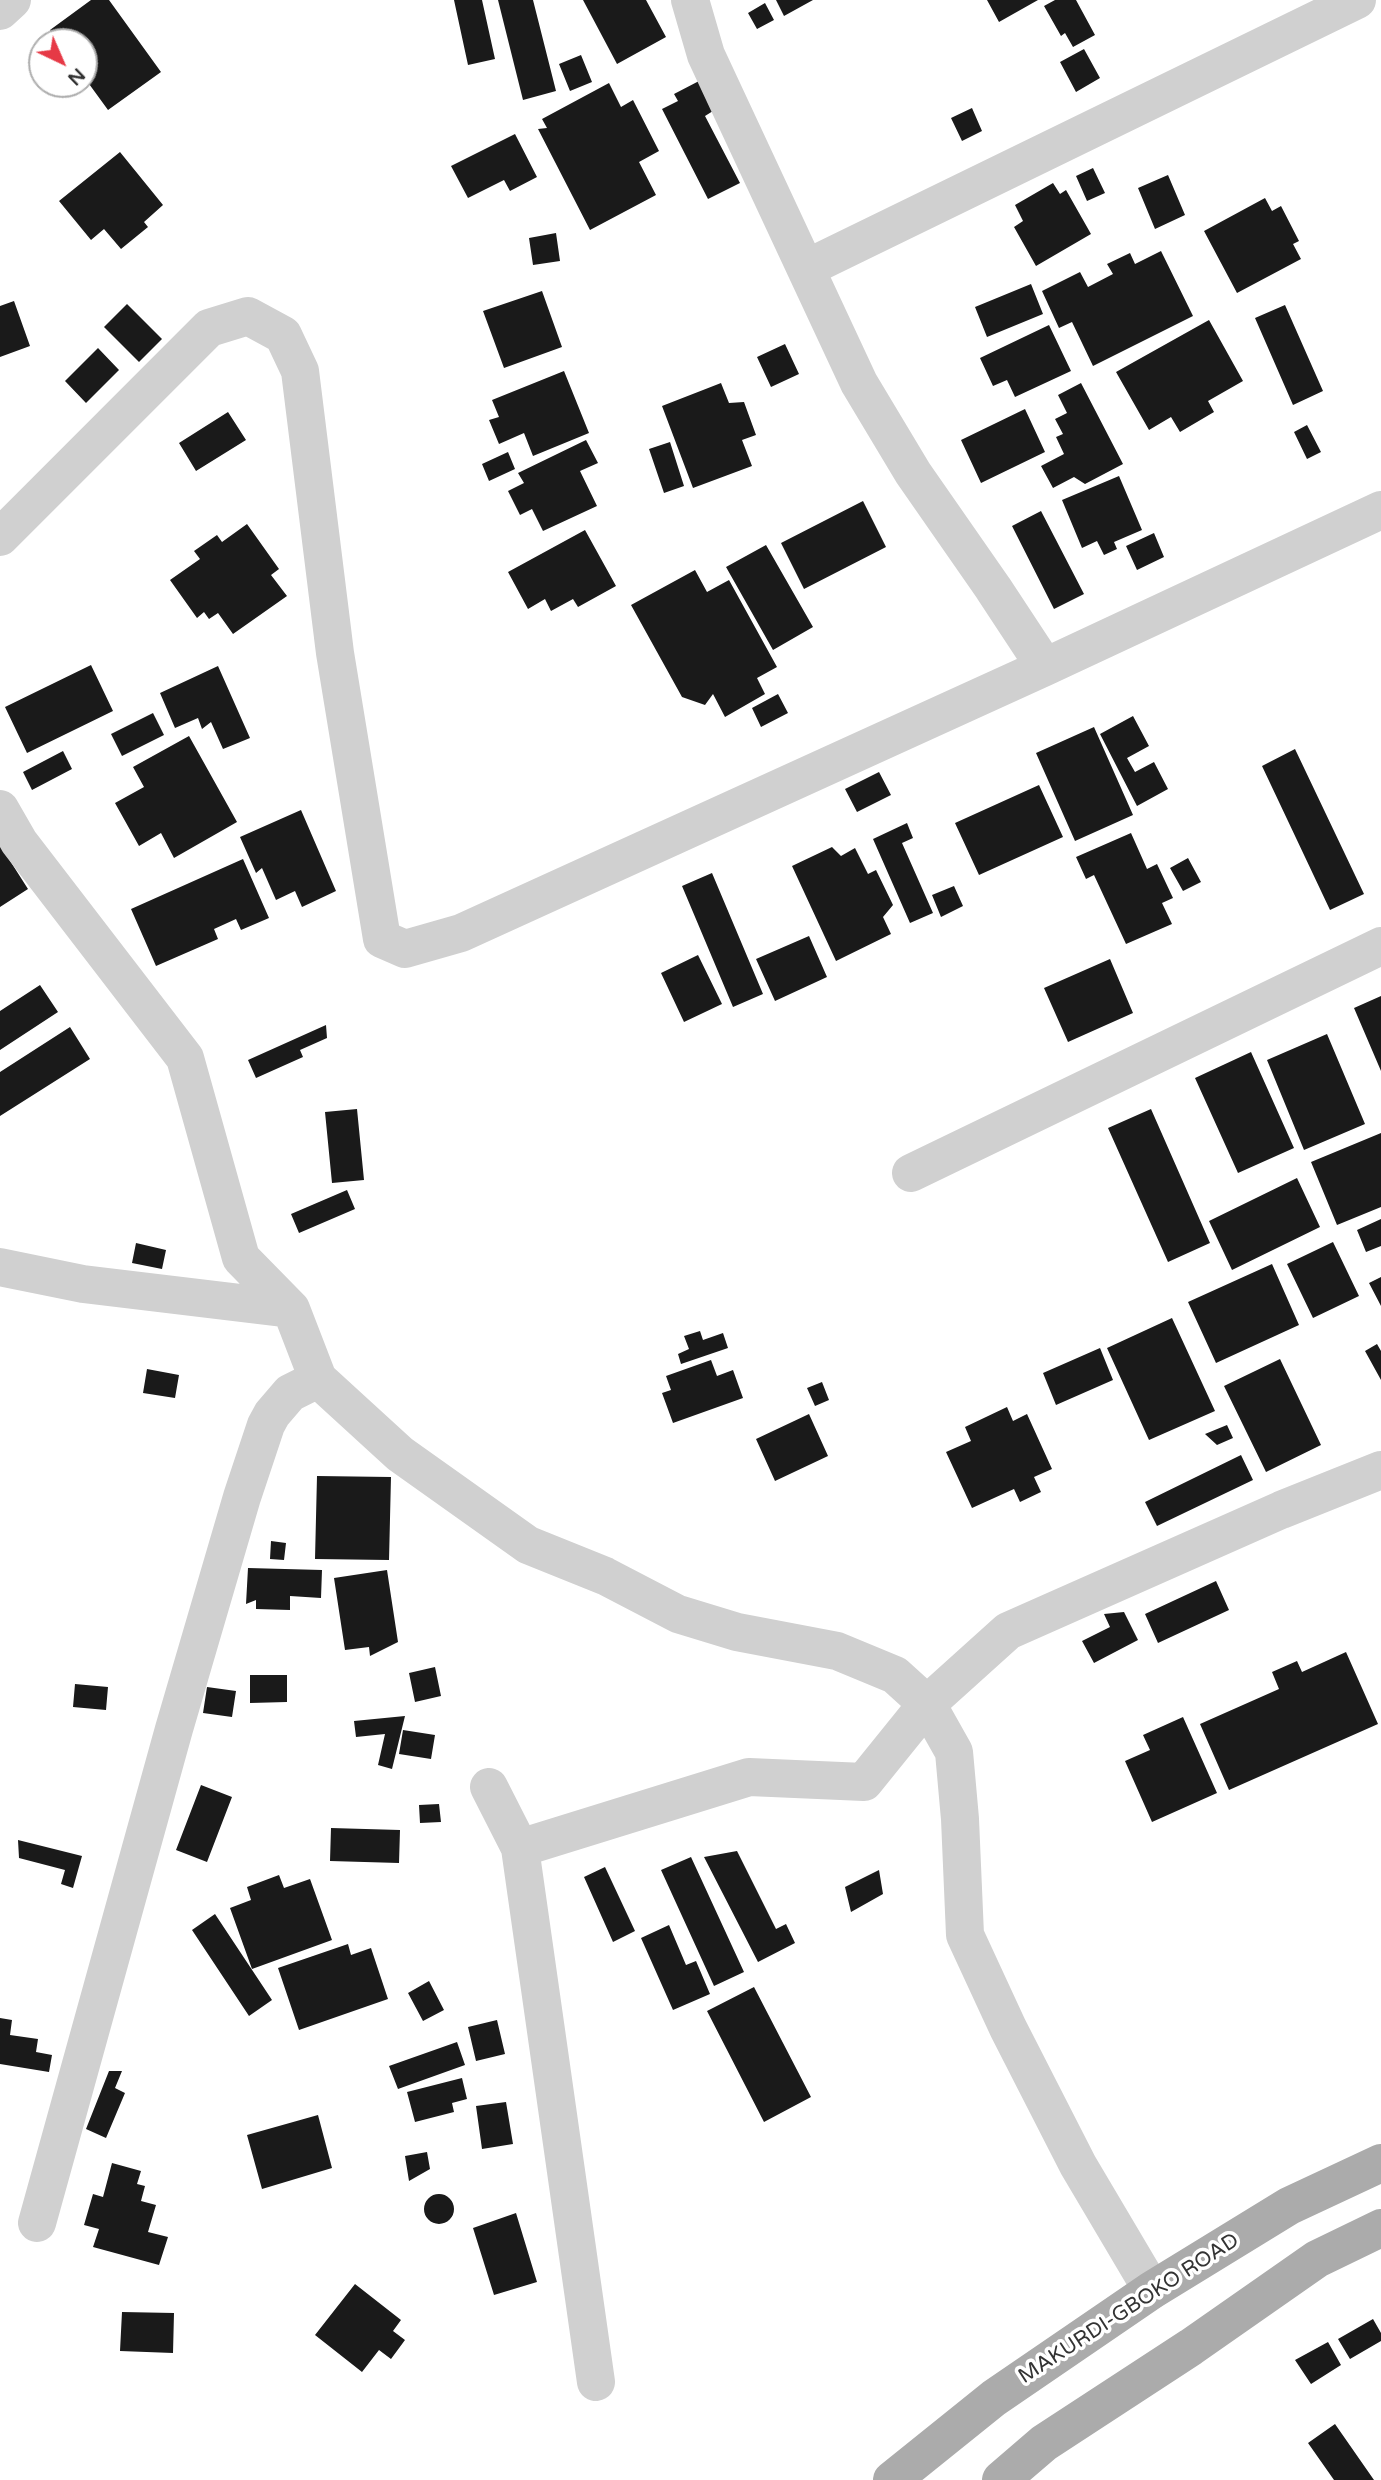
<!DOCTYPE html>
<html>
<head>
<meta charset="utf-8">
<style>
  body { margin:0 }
  #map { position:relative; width:1381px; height:2480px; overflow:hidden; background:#fff; font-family:"Varela Round",sans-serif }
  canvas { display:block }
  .north { position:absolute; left:28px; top:28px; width:70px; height:70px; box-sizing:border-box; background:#fff; border:2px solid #adadad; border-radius:50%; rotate:136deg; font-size:19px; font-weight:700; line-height:28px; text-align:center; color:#333 }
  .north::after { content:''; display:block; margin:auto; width:24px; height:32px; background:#e63946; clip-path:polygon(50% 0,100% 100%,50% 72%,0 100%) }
</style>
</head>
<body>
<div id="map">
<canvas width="1381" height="2480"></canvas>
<div class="north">N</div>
</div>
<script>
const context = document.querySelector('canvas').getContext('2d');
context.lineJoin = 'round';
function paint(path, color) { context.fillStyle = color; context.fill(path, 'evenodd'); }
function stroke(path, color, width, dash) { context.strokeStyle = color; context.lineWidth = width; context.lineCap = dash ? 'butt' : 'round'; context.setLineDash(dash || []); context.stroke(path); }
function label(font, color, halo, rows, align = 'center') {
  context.font = font + ' "Varela Round",sans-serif'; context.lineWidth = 7; context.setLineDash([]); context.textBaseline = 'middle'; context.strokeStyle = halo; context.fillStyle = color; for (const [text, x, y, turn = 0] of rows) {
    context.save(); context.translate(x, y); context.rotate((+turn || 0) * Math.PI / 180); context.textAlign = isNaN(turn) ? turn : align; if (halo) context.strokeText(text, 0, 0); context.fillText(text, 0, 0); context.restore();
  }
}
paint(new Path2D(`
  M91,0H109L161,72L108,110L84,77V42H59L50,30Z
  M454,0H482L495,59L468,65Z
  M498,0H533L556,91L523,100Z
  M583,0H646L666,37L617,64Z
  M776,0H813L784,16Z
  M987,0H1038L999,22Z
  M1055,0H1076L1095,35L1073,47L1065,33L1061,36L1044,6Z
  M765,3L774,20L757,29L748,13Z
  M1084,49L1100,78L1076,92L1060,62Z
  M581,55L592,82L570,91L559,64Z
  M699,81L713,111L705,116L740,183L708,199L662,109L678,101L674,94Z
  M609,83L621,107L633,100L659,151L639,162L656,195L590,230L538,129L547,128L542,119Z
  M972,108L982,131L962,141L951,118Z
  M515,134L537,177L510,191L504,180L468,198L451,166Z
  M120,152L163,205L144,222L148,227L121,249L104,229L91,240L59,201Z
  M1093,168L1105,193L1087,201L1076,176Z
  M1168,175L1185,215L1155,229L1138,188Z
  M1053,183L1060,194L1066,190L1091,234L1036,266L1014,227L1023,221L1015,205Z
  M1265,198L1272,211L1281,206L1299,241L1293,244L1301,259L1237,293L1204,231Z
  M556,233L560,261L533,265L529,238Z
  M1161,251L1193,316L1093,366L1072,322L1059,328L1042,291L1080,272L1088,287L1113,274L1107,264L1130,253L1135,264Z
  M1031,284L1043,314L987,337L975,307Z
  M542,291L562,347L504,368L483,311Z
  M14,301L30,346L0,357V306Z
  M127,304L162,339L139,362L104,327Z
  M1285,305L1323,391L1293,405L1255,318Z
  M1209,320L1243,381L1208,401L1214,412L1180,432L1171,417L1149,430L1116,372Z
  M1049,325L1071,371L1015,397L1007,380L993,386L980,358Z
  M785,344L799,374L771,387L757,357Z
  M98,348L119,370L86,403L65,381Z
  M564,371L589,433L533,456L524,433L499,444L489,420L499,417L492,400Z
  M721,383L729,403L744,402L756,435L742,440L752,466L693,488L662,406Z
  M1081,383L1123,464L1085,484L1074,477L1053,488L1041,466L1064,454L1056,437L1063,434L1055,419L1067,413L1058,395Z
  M1025,409L1045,452L981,483L961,440Z
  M228,412L246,440L196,471L179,443Z
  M1307,425L1321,452L1307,459L1294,432Z
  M586,440L598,463L580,471L597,506L543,531L532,509L520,515L508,491L524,483L518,473Z
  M670,442L684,486L664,493L649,449Z
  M508,452L515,469L489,481L482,464Z
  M1119,476L1142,530L1114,542L1117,549L1104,555L1097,541L1082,548L1062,500Z
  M863,501L886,547L804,589L781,543Z
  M1041,511L1084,594L1054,609L1012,526Z
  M247,524L279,569L271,575L287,596L233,634L218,613L209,619L204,612L197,618L170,580L200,559L194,551L217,535L222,542Z
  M585,530L616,586L578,607L573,599L551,611L545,599L528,609L508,572Z
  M1154,533L1164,557L1137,570L1126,546Z
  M766,545L813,627L773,650L726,567Z
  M695,570L707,592L729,580L777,667L757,678L765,694L725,717L713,694L705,705L682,697L631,605Z
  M91,665L113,711L27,753L5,707Z
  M218,666L250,738L223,749L211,722L202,729L198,718L175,728L160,693Z
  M778,694L788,713L761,727L752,708Z
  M153,713L164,735L122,756L111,734Z
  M1133,716L1149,746L1127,758L1135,772L1154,762L1168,789L1137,806L1100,734Z
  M1094,727L1133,815L1075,841L1036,753Z
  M189,736L237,822L174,858L161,833L139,846L115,803L144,787L133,767Z
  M1295,749L1364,894L1330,910L1262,766Z
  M63,751L72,769L32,790L23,772Z
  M879,772L891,795L857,812L845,789Z
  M1039,785L1063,837L979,875L955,823Z
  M301,810L336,891L302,907L295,891L276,900L262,868L256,873L240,837Z
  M907,823L913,838L902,843L933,913L910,923L873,839Z
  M1131,833L1147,869L1157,864L1173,898L1162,903L1172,924L1126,944L1094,875L1086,879L1076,857Z
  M0,845L28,889L0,907Z
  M832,847L841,856L855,848L868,874L876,870L893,905L883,917L891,934L836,961L792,866Z
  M1188,858L1201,882L1183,891L1170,868Z
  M243,859L269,918L241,930L236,919L214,929L218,939L156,966L131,909Z
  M712,873L763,994L733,1007L682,886Z
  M954,886L963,906L941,917L932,895Z
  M809,936L827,977L775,1001L756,959Z
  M698,955L722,1004L684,1022L661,973Z
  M1110,959L1133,1013L1068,1042L1044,988Z
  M40,985L58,1012L0,1050V1011Z
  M1381,996V1071L1354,1008Z
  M326,1025L327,1038L300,1050L303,1057L256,1078L248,1060Z
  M70,1027L90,1059L0,1116V1072Z
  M1327,1034L1365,1124L1304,1150L1267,1060Z
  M1251,1052L1294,1148L1238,1173L1195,1078Z
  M357,1109L364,1180L332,1183L325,1112Z
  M1151,1109L1210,1243L1168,1262L1108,1128Z
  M1381,1133V1207L1337,1225L1311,1162Z
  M1297,1178L1320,1227L1232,1270L1209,1221Z
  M347,1190L355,1209L299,1233L291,1214Z
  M1381,1219V1246L1366,1252L1357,1230Z
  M1333,1242L1359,1296L1313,1318L1287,1264Z
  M136,1243L166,1250L162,1269L132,1263Z
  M1272,1264L1299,1325L1216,1363L1188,1302Z
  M1381,1277V1306L1369,1283Z
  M1172,1318L1215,1411L1149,1440L1107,1348Z
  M700,1331L703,1340L723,1333L728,1348L681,1364L678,1354L689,1349L684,1336Z
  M1377,1344L1381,1351V1380L1365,1351Z
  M1100,1348L1113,1380L1056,1405L1043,1373Z
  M1280,1359L1321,1445L1266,1472L1224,1386Z
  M711,1360L717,1376L733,1370L743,1398L673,1423L662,1393L671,1390L666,1376Z
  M147,1369L179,1375L175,1398L143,1393Z
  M822,1382L829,1400L815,1406L807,1388Z
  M1007,1407L1013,1421L1027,1414L1052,1469L1034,1477L1041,1492L1020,1502L1014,1489L972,1508L946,1452L971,1441L965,1427Z
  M809,1414L828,1456L775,1481L756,1439Z
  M1227,1425L1233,1438L1217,1445L1205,1434Z
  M1241,1455L1253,1480L1157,1526L1145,1502Z
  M317,1476L391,1477L389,1560L315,1559Z
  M271,1541L286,1543L284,1560L270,1559Z
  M248,1568L322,1570L321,1598L290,1596V1610L256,1609V1600L246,1604Z
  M387,1570L398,1642L370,1656L369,1647L345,1650L334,1578Z
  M1216,1581L1229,1610L1158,1643L1145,1614Z
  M1124,1612L1138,1640L1094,1663L1082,1641L1110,1627L1104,1614Z
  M1346,1652L1378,1724L1229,1790L1200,1724L1279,1689L1272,1672L1297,1661L1302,1672Z
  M435,1667L441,1696L415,1702L409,1673Z
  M250,1675H287V1702L250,1703Z
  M75,1684L108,1687L106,1710L73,1707Z
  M207,1687L236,1691L232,1717L203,1713Z
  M405,1716L392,1769L378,1765L385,1734L356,1737L354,1721Z
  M1183,1717L1217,1793L1152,1822L1125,1761L1150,1750L1143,1735Z
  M403,1730L435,1735L431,1759L399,1754Z
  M201,1785L232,1797L207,1862L176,1850Z
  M439,1804L441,1822L420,1823L419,1805Z
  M331,1828L400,1830L399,1863L330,1861Z
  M18,1840L82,1856L73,1888L61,1884L65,1870L19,1858Z
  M737,1851L776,1929L786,1924L795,1943L758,1962L704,1857Z
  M691,1857L744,1972L714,1986L661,1870Z
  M605,1867L635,1931L613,1942L584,1877Z
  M879,1870L883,1894L851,1912L845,1887Z
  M279,1875L284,1888L310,1879L332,1940L252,1969L230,1908L251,1900L247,1887Z
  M215,1914L272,2000L249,2016L192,1930Z
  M669,1925L686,1965L696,1961L710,1994L673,2010L641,1938Z
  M348,1944L351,1955L371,1948L388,1999L299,2030L278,1968Z
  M429,1981L444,2010L423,2021L408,1993Z
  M754,1987L811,2097L764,2122L707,2011Z
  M0,2018L12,2020L10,2035L38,2039L36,2052L52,2055L49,2072L0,2064Z
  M497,2020L505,2054L476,2061L468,2027Z
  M457,2042L465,2065L398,2089L389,2066Z
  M109,2071H122L115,2088L125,2093L106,2138L86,2129Z
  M462,2078L467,2099L452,2103L454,2112L415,2122L407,2092Z
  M506,2102L513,2144L482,2149L476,2106Z
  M318,2115L332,2168L262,2189L247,2135Z
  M427,2152L430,2169L409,2181L405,2156Z
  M112,2163L141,2171L137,2184L145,2186L141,2201L156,2205L148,2232L168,2237L159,2265L93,2247L99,2229L84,2225L93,2194L103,2197Z
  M424 2209a15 15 0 1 1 30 0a15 15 0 1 1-30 0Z
  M516,2213L537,2282L494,2295L473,2228Z
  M355,2284L401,2320L393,2331L405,2340L391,2359L379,2350L362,2372L315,2335Z
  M122,2312L174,2313L173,2353L120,2351Z
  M1373,2319L1381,2333V2341L1350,2359L1338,2339Z
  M1328,2342L1341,2365L1311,2384L1295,2360Z
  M1335,2424L1374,2480H1334L1308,2443Z`), '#1a1a1a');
stroke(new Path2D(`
  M690,0L706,55L859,383L913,473L993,588L1045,667
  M0,11L12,0
  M807,268L1357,0
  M0,537L209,328L248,316L283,335L300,371L335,653L382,939L405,949L461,933L1045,667L1381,510
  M0,809L19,842L185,1058L241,1258L291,1309L318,1379L400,1454L528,1545L605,1576L678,1614L737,1632L837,1651L895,1675L927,1704L954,1752L960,1819L965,1935L1008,2028L1078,2165L1152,2290
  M911,1173L1381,946
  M0,1267L83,1284L291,1309
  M489,1787L520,1848L749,1777L864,1782L927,1704L1008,1631L1281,1510L1381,1470
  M520,1848L596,2382
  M37,2223L174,1729L242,1497L266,1425L272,1414L290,1393L318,1379`), '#d0d0d0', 38);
stroke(new Path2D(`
  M892,2480L994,2398L1152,2290L1289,2206L1381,2163
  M1001,2480L1044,2443L1191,2347L1317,2259L1381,2228`), '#ababab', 38);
label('21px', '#333', '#fff', [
  ["MAKURDI-GBOKO ROAD",1129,2309,-33]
]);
</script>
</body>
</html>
